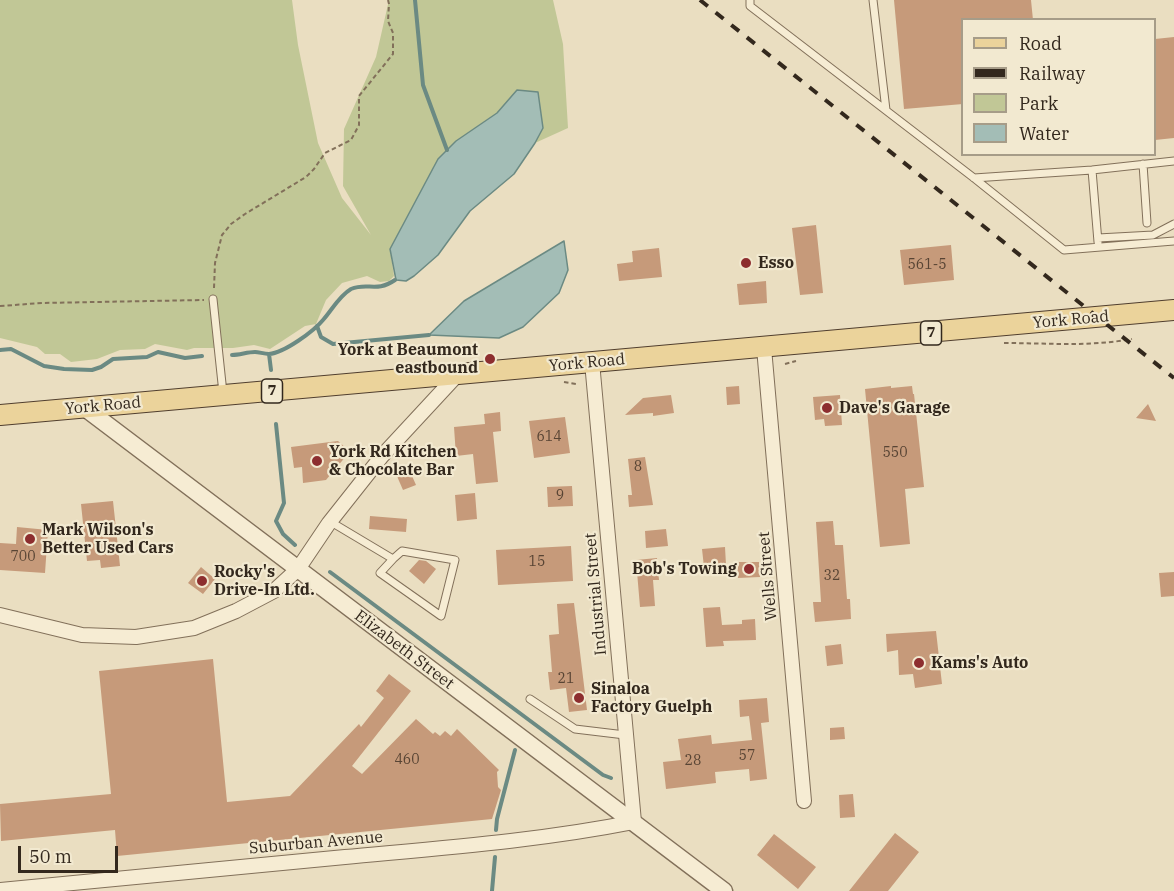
<!DOCTYPE html>
<html>
<head>
<meta charset="utf-8">
<style>
  body { margin:0 }
  #map { position:relative; width:1174px; height:891px; overflow:hidden; background:#eadec1; font-family:"IBM Plex Serif",serif }
  canvas { display:block }
  .legend { position:absolute; left:961px; top:18px; width:195px; height:138px; box-sizing:border-box; background:#f2e9d0; border:2px solid #a69c88; margin:0; padding:8px 10px; list-style:none; font-size:18px; color:#33281d }
  .legend li { display:flex; align-items:center; gap:12px; height:30px }
  .legend b { width:30px; border:2px solid #a69c88 }
  .scale { position:absolute; left:18px; top:846px; width:100px; height:27px; box-sizing:border-box; border:3px solid #33281d; border-top:0; padding-left:8px; font-size:18px; line-height:21px; white-space:nowrap; color:#33281d; -webkit-text-stroke:4px #f2e9d0; paint-order:stroke }
</style>
</head>
<body>
<div id="map">
<canvas width="1174" height="891"></canvas>
<ul class="legend">
<li><b style="height:8px;background:#ebd39b"></b>Road</li>
<li><b style="height:8px;background:#33281d"></b>Railway</li>
<li><b style="height:16px;background:#c1c796"></b>Park</li>
<li><b style="height:16px;background:#a3bdb6"></b>Water</li>
</ul>
<div class="scale">50 m</div>
</div>
<script>
const context = document.querySelector('canvas').getContext('2d');
context.lineJoin = 'round';
function paint(path, color) { context.fillStyle = color; context.fill(path, 'evenodd'); }
function stroke(path, color, width, dash) { context.strokeStyle = color; context.lineWidth = width; context.lineCap = dash ? 'butt' : 'round'; context.setLineDash(dash || []); context.stroke(path); }
function label(font, color, halo, rows, align = 'center') {
  context.font = font + ' "IBM Plex Serif",serif'; context.lineWidth = 4.5; context.setLineDash([]); context.textBaseline = 'middle'; context.strokeStyle = halo; context.fillStyle = color; for (const [text, x, y, turn = 0] of rows) {
    context.save(); context.translate(x, y); context.rotate((+turn || 0) * Math.PI / 180); context.textAlign = isNaN(turn) ? turn : align; if (halo) context.strokeText(text, 0, 0); context.fillText(text, 0, 0); context.restore();
  }
}
paint(new Path2D(`
  M0,0H292L298,45L318,143L342,198L371,235L343,186L344,129L376,57L389,0H553L563,44L568,128L535,143L543,128L518,90L497,113L456,141L438,159L390,249L394,276L389,281L380,282L367,276L342,283L326,300L316,324L305,326L270,349L254,345L233,348H194L187,350L155,344L145,349L120,350L97,359L71,362L60,354H45L37,347L0,338Z`), '#c1c796');
const water = new Path2D(`
  M517,90L538,92L543,128L535,143L514,174L470,211L438,255L414,276L406,281L396,280L390,249L438,159L456,141L497,113Z
  M564,241L568,270L559,293L523,327L499,338L429,335L464,301Z`);
paint(water, '#a3bdb6');
stroke(water, '#6b8a83', 1.5);
stroke(new Path2D(`
  M415,0L423,85L447,150
  M317,326L321,337L333,344L429,335
  M0,350L11,349L44,366L64,369L92,370L101,367L113,359L147,357L158,352L185,358L202,356
  M269,354L271,370
  M232,355C240,355 247,352 255,352C259,352 264,354 269,354C284,353 314,331 323,320C332,310 339,296 351,289C368,282 376,293 395,280
  M276,424L284,503L276,521L283,534L295,545
  M330,572L603,775L611,778
  M496,830L497,819L515,750
  M492,891L495,857`), '#6b8a83', 4);
paint(new Path2D(`
  M894,0H1031L1033,20H963V104L904,109Z
  M1174,37V138L1155,140V39Z
  M816,225L823,293L800,295L792,228Z
  M951,245L954,280L904,285L900,250Z
  M659,248L662,277L619,281L617,264L633,262L632,251Z
  M766,281L767,303L739,305L737,284Z
  M739,386L740,404L727,405L726,387Z
  M891,386V388L912,386L913,394H914L924,487L905,489L910,544L880,547L865,389Z
  M671,395L674,413L653,416V413L625,415L643,398Z
  M840,395L842,425L825,426L824,419L815,420L813,397Z
  M1148,404L1156,421L1136,418Z
  M500,412L501,431L493,432L498,482L476,484L473,454L456,456L454,427L485,424L484,414Z
  M565,417L570,453L534,458L529,421Z
  M338,441L346,448L347,455L326,480L303,483L302,467L294,468L291,447Z
  M645,457L653,505L629,507L628,495H632L628,459Z
  M409,469L416,485L403,490L396,474Z
  M572,486L573,506L548,507L547,487Z
  M475,493L477,519L457,521L455,495Z
  M113,501L120,566L101,568L100,560L87,561L81,504Z
  M370,516L407,519L406,532L369,529Z
  M833,521L835,545H843L847,599H850L851,619L815,622L813,602H821L816,522Z
  M17,527L48,530L45,573L0,570V543L16,544Z
  M666,529L668,546L646,548L645,531Z
  M571,546L573,581L498,585L496,550Z
  M725,547L726,565L704,567L702,549Z
  M657,558L659,580H653L655,606L640,607L636,560Z
  M419,560L426,561L436,569L424,584L409,571Z
  M737,562H759L760,577L738,578Z
  M201,567L215,579L203,594L188,583Z
  M1174,572V596L1161,597L1159,573Z
  M574,603L587,710L569,712L566,688L550,690L548,672H552L549,635L559,634L557,604Z
  M720,607L722,625L742,624V620L755,619L756,640L723,641L724,646L706,647L703,608Z
  M936,631L942,684L915,688L913,674L899,675L898,650L887,652L886,634Z
  M841,644L843,664L827,666L825,646Z
  M213,659L227,802L290,796L359,724L361,727L384,698L376,691L389,674L411,691L352,766L362,774L416,719L433,734L435,732L440,736L445,731L451,736L457,729L499,770L497,772L498,787L501,790L492,819L117,856L115,830L1,841L0,804L111,794L99,671Z
  M767,698L769,722L761,723L767,779L750,781L749,769L715,772L716,783L666,789L663,762L681,760L678,739L711,735L712,744L752,740L749,716L740,717L739,700Z
  M844,727L845,739L830,740V728Z
  M853,794L855,817L840,818L839,795Z
  M895,833L919,852L888,891H849Z
  M774,834L816,867L798,889L757,855Z`), '#c69a7a');
const service = new Path2D(`
  M750,0V6L974,178L1064,250L1174,241
  M873,0L886,110
  M1143,164L1147,223
  M1092,170L1098,242
  M974,178L1092,170L1174,161
  M1098,238L1153,235L1174,224
  M213,299L223,393
  M331,522L393,559L380,573L441,616L455,560L402,551L393,559
  M530,699L575,729L625,735`);
const minor = new Path2D(`
  M764,348L804,801
  M0,615L82,635L136,637L194,628L236,611L274,591L298,569L329,523L382,456L458,374
  M0,890C115,878 230,867 345,857C441,848 538,841 634,822L592,362`);
const tertiary = new Path2D(`
  M85,408L724,891`);
const primary = new Path2D(`
  M0,415L1174,310`);
stroke(service, '#82705a', 9);
stroke(minor, '#82705a', 16);
stroke(tertiary, '#82705a', 19);
stroke(primary, '#503e2e', 22);
stroke(new Path2D(`
  M214,288L215,263L222,235L231,224L245,214L306,177L314,169L325,153L351,140L359,125V96L393,54V33L388,21L389,4L388,0
  M0,306L42,303L204,300
  M1004,343C1048,343 1088,347 1132,339
  M785,364L796,361
  M564,382L576,384`), '#82705a', 2, [4.5, 3]);
stroke(service, '#f6ecd3', 7);
stroke(minor, '#f6ecd3', 14);
stroke(tertiary, '#f6ecd3', 16);
stroke(primary, '#ebd39b', 20);
stroke(new Path2D(`
  M700,0L1174,378`), '#33281d', 4, [10, 10]);
for (const [x, y, r, color] of [
  [746,263,6,"#8d2e2f"],
  [490,359,6,"#8d2e2f"],
  [827,408,6,"#8d2e2f"],
  [317,461,6,"#8d2e2f"],
  [30,539,6,"#8d2e2f"],
  [749,569,6,"#8d2e2f"],
  [202,581,6,"#8d2e2f"],
  [919,663,6,"#8d2e2f"],
  [579,698,6,"#8d2e2f"]
]) { const dot = new Path2D(); dot.arc(x, y, r, 0, 2 * Math.PI); context.fillStyle = color; context.fill(dot); stroke(dot, '#f2e9d0', 2); }
label('14px', '#584434', null, [
  ["561-5",927,265],
  ["614",549,437],
  ["550",895,453],
  ["8",638,467],
  ["9",560,496],
  ["700",23,557],
  ["15",537,562],
  ["32",832,576],
  ["21",566,679],
  ["57",747,756],
  ["460",407,760],
  ["28",693,761]
]);
for (const [x, y, w] of [
  [931,333,21],
  [272,391,21]
]) { const box = new Path2D(); box.roundRect(x - w / 2, y - 12, w, 24, 4.5); context.fillStyle = '#f2e9d0'; context.fill(box); stroke(box, '#33281d', 1.5); }
label('bold 15px', '#33281d', null, [
  ["7",931,333],
  ["7",272,391]
]);
label('bold 16px', '#33281d', '#f2e9d0', [
  ["Esso",758,263],
  ["York at Beaumont",478,350,"right"],
  ["eastbound",478,368,"right"],
  ["Dave's Garage",839,408],
  ["York Rd Kitchen",329,452],
  ["& Chocolate Bar",329,470],
  ["Mark Wilson's",42,530],
  ["Better Used Cars",42,548],
  ["Bob's Towing",737,569,"right"],
  ["Rocky's",214,572],
  ["Drive-In Ltd.",214,590],
  ["Kams's Auto",931,663],
  ["Sinaloa",591,689],
  ["Factory Guelph",591,707]
], 'left');
label('16px', '#33281d', '#f2e9d0', [
  ["York Road",1071,320,-5],
  ["York Road",587,363,-5],
  ["York Road",103,406,-5],
  ["Wells Street",768,576,-95],
  ["Industrial Street",596,594,-95],
  ["Elizabeth Street",404,650,37],
  ["Suburban Avenue",316,843,-5]
]);
</script>
</body>
</html>
